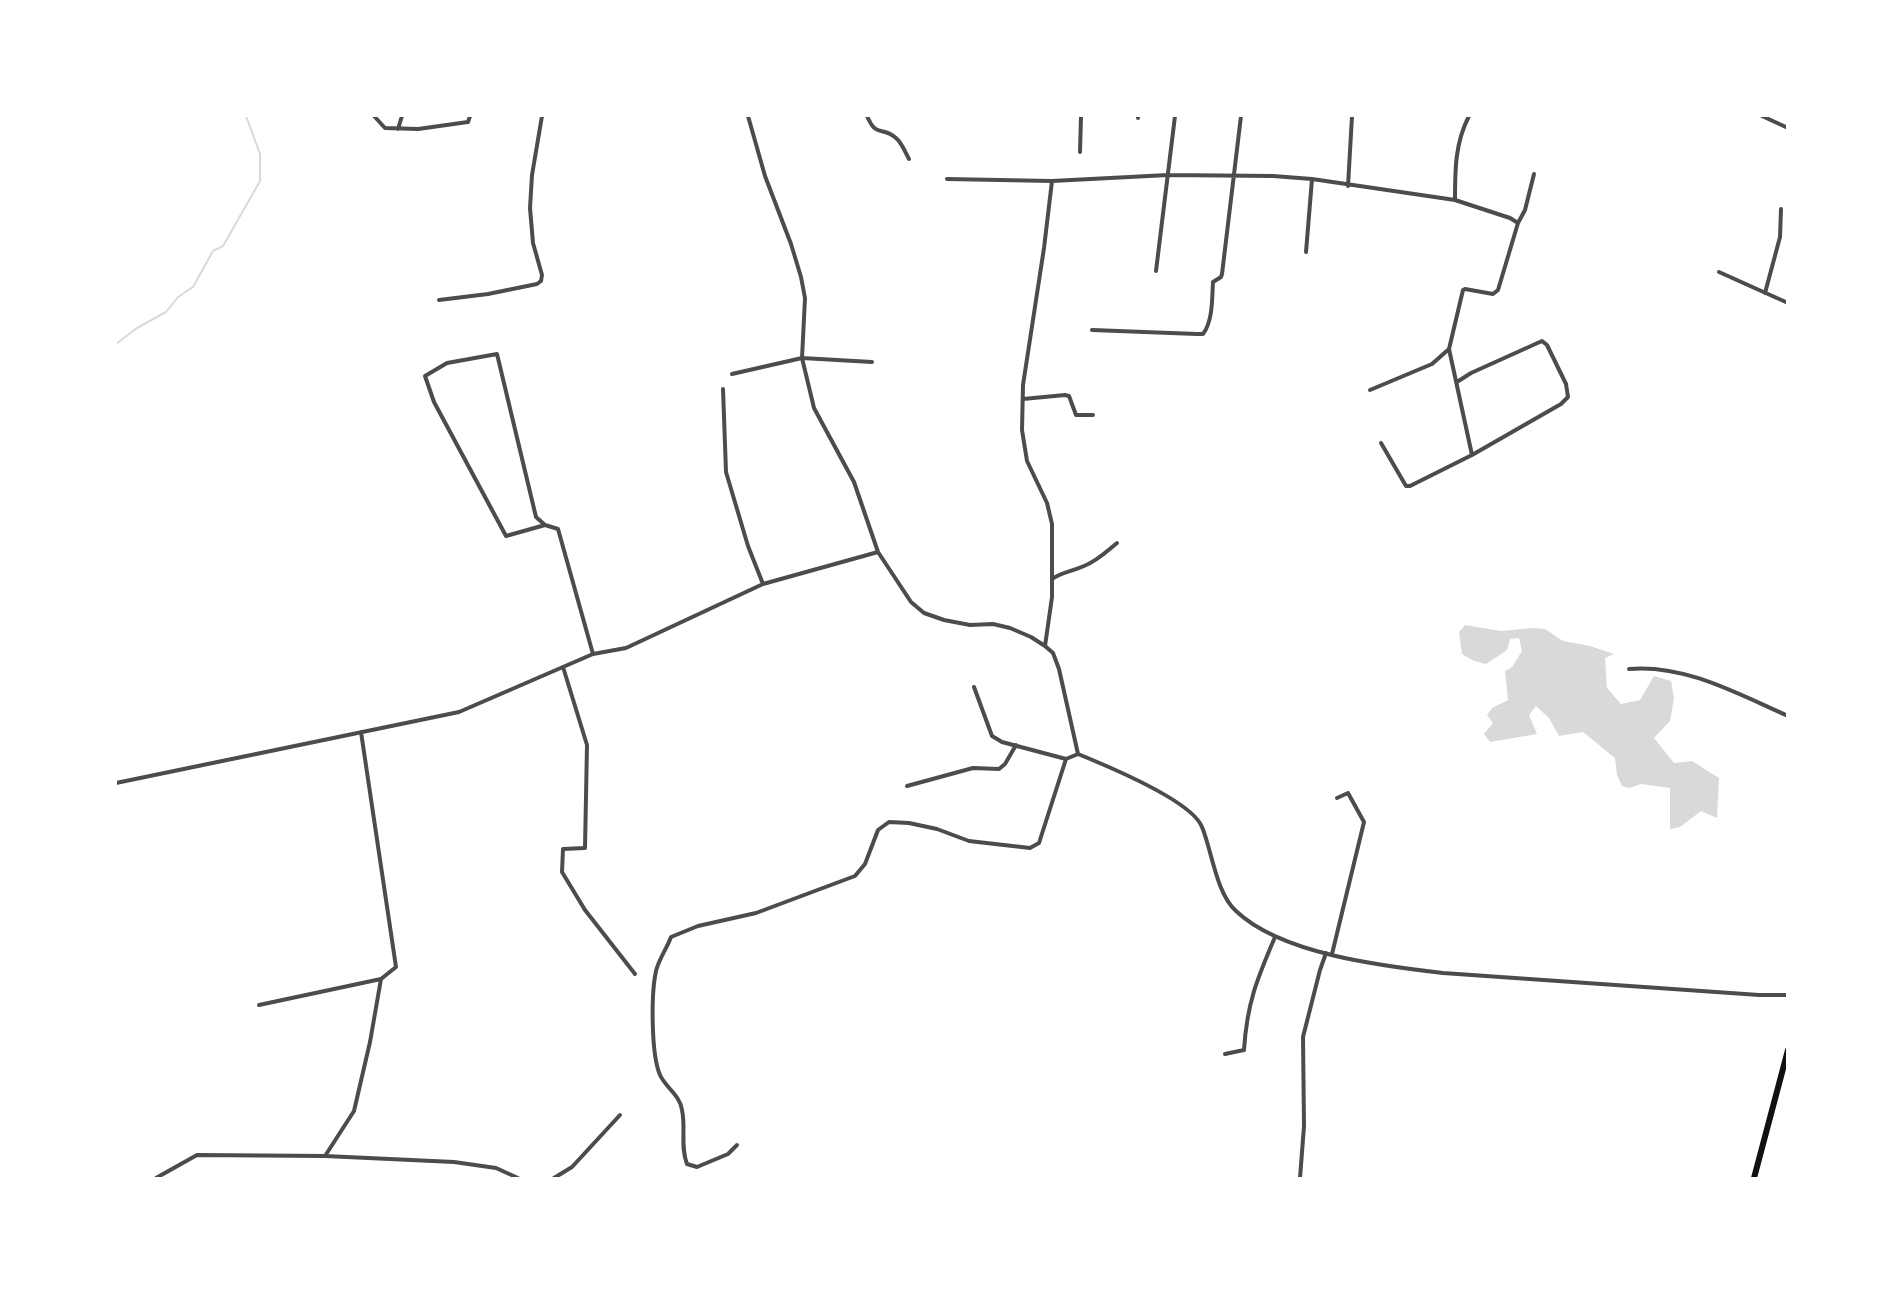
<!DOCTYPE html>
<html>
<head>
<meta charset="utf-8">
<style>
  body { margin:0 }
  #map { position:relative; width:1903px; height:1294px; overflow:hidden; background:#fff; font-family:"Source Sans 3",sans-serif }
  canvas { display:block }
  .frame { position:absolute; inset:0; border:117px solid #fff; pointer-events:none }
</style>
</head>
<body>
<div id="map">
<canvas width="1903" height="1294"></canvas>
<div class="frame"></div>
</div>
<script>
const context = document.querySelector('canvas').getContext('2d');
context.lineJoin = 'round';
function paint(path, color) { context.fillStyle = color; context.fill(path, 'evenodd'); }
function stroke(path, color, width, dash) { context.strokeStyle = color; context.lineWidth = width; context.lineCap = dash ? 'butt' : 'round'; context.setLineDash(dash || []); context.stroke(path); }
paint(new Path2D(`
  M1465,625L1501,631L1532,628L1545,629L1563,641L1590,646L1614,654L1605,658L1607,688L1621,704L1640,700L1654,676L1671,681L1674,698L1670,721L1654,738L1674,763L1692,761L1719,778L1717,818L1701,811L1680,827L1670,829V788L1641,784L1629,788L1622,786L1617,775L1615,758L1583,732L1559,736L1549,718L1536,706L1529,715L1537,734L1490,742L1484,734L1493,723L1487,715L1492,708L1508,700L1505,671L1512,667L1522,651L1519,638L1510,639L1507,650L1486,664L1474,661L1462,654L1459,632Z`), '#d9d9d9');
stroke(new Path2D(`
  M116,344L137,328L166,312L178,297L193,287L213,251L223,246L260,181V154L246,116`), '#d9d9d9', 2);
stroke(new Path2D(`
  M374,116L385,128L418,129L468,122L470,116
  M748,116L765,176L791,244L801,277L805,298L802,358L814,408L854,482L878,552L911,602L924,613L944,620L970,625L993,624L1010,628L1031,637L1045,646L1053,653L1059,669L1078,754C1105,765 1192,801 1202,827C1212,851 1216,893 1236,911C1281,954 1382,966 1443,973L1759,995H1788
  M867,116C877,139 881,125 896,138C902,143 905,152 909,159
  M1762,116L1788,128
  M1138,118V116
  M398,129L402,116
  M1080,152L1081,116
  M947,179L1052,181L1168,175L1273,176L1312,179L1455,200
  M1348,186L1352,116
  M1518,223L1525,210L1534,174
  M1306,252L1312,179
  M1156,271L1175,116
  M1719,272L1788,303
  M1765,293L1780,237L1781,209
  M439,300L488,294L537,284L541,281L542,275L533,243L530,208L532,175L542,116
  M1092,330L1197,334H1203C1213,321 1212,298 1213,282L1221,277L1222,274L1241,116
  M732,374L802,358L872,362
  M1457,382L1471,373L1542,341L1547,345L1566,384L1568,397L1561,404L1472,455L1449,349L1463,290L1465,289L1493,294L1498,290L1518,223L1510,218L1455,200C1455,170 1455,143 1469,116
  M723,389L726,472L748,546L763,584
  M1370,390L1432,364L1449,349
  M1023,399L1065,395L1069,396L1076,415H1093
  M1381,443L1406,486H1410L1472,455
  M545,525L506,536L434,402L425,376L447,363L497,354L536,517L545,525L558,529L593,654
  M1052,579C1062,572 1073,571 1084,566C1097,561 1106,552 1117,543
  M1045,646L1052,597V524L1047,503L1027,461L1022,430L1023,385L1044,248L1052,181
  M563,667L587,745L585,848L563,849L562,872L585,910L635,974
  M1629,669C1685,664 1738,694 1788,716
  M974,687L992,736L1002,742L1066,759
  M116,783L459,712L593,654L626,648L763,584L878,552
  M907,786L973,768L999,769L1005,764L1016,745
  M1332,954L1364,822L1348,793L1337,798
  M259,1005L381,979L396,967L361,732
  M1225,1054L1244,1050C1247,1003 1257,979 1275,937
  M737,1145L728,1154L697,1167L687,1164C680,1146 686,1128 682,1110C680,1095 666,1088 660,1075C651,1054 651,994 656,971C659,959 667,948 671,937L698,926L756,913L855,876L865,864L878,830L889,822L909,823L937,829L969,841L1030,848L1039,843L1066,759L1078,754
  M325,1156L454,1162L496,1168L518,1178
  M156,1178L197,1155L325,1156L354,1111L370,1042L381,979
  M554,1178L572,1167L620,1115
  M1300,1178L1304,1126L1303,1037L1320,970L1326,953`), '#4c4c4c', 4);
stroke(new Path2D(`
  M1754,1178L1788,1050`), '#111', 6);
</script>
</body>
</html>
